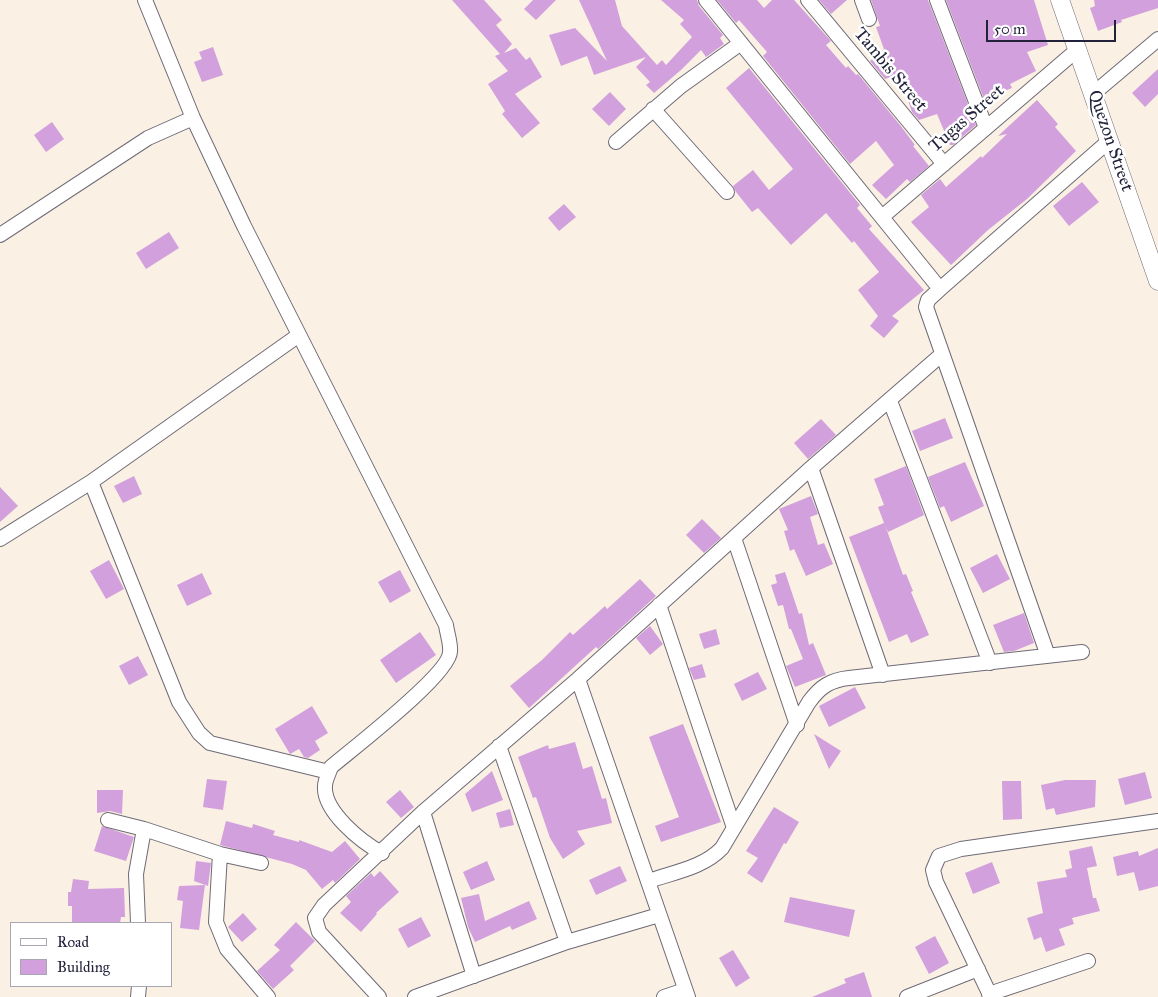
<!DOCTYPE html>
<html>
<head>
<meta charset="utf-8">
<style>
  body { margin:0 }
  #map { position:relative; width:1158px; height:997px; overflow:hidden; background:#faf0e3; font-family:"IM FELL Great Primer",serif }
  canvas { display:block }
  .legend { position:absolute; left:10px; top:922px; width:162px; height:65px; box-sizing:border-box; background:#fff; border:1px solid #a7a7b1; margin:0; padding:6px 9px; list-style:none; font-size:15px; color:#22223b }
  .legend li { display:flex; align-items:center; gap:10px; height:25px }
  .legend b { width:25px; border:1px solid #a7a7b1 }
  .scale { position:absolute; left:986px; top:20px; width:130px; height:22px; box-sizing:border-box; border:2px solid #22223b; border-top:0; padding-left:6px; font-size:15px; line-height:18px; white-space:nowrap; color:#22223b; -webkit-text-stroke:4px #fff; paint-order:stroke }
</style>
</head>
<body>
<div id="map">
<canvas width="1158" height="997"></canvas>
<ul class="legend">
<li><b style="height:6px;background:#fff"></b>Road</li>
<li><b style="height:14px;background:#d2a0dc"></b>Building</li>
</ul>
<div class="scale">50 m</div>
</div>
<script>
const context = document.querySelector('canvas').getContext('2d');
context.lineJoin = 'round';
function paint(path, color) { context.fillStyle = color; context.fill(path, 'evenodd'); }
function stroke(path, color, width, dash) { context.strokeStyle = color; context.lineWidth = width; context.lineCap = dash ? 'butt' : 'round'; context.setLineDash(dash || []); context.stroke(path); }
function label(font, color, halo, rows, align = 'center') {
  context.font = font + ' "IM FELL Great Primer",serif'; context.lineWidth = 5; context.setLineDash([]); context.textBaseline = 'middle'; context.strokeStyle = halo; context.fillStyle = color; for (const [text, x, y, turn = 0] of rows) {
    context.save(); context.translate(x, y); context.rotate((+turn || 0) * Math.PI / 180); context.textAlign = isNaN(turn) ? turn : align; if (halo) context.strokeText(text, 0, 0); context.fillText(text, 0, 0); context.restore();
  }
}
paint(new Path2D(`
  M452,0H484L502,20L496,25L512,44L504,53L516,48L526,60L530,57L542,77L515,94L540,123L522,138L502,114L505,111L488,84L508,71L495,56L500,54Z
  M533,0H556L536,20L524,9Z
  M579,0H615L622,26L657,65L662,60L666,65L692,37L680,24L684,20L661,0H697L699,6L723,35L720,38L724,44L706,57L701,50L681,70L654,93L646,85L650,82L636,67L646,57L594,75L587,56L561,66L549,35L575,28L607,61Z
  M717,0H757L764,8L772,0H794L831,41L826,45L846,68L848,66L856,75L858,74L900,125L915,145L913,146L929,166L910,182L907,179L886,199L872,185L894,165L876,141L850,164L763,56L767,52L739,20L736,23Z
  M819,0H847L831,14Z
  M871,0H928L976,125L953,145H950L937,114L919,120L912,112L899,74L885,79L870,61L884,49L876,27L880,26Z
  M946,0H1034L1048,45L1027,52L1036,71L1010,84L1012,88L984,99Z
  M1094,0H1158V8L1121,20L1122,22L1098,31L1090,8L1095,6Z
  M213,47L223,75L202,82L194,62L202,59L199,52Z
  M749,68L860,205L857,208L872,226L869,229L924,290L892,316L899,321L884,338L870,326L878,316L858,290L879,272L854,241L852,243L826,213L791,245L758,208L752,212L736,192L733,186L753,170L769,190L793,169L726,88Z
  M1158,69V94L1145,107L1132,93Z
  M610,92L626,109L609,126L592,109Z
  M1037,100L1058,124L1055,127L1076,151L1027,199L988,230L951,265L911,222L929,207L921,195L940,179L946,187L981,156L982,158L1007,134L998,136Z
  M52,122L64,139L46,152L34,135Z
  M1082,182L1099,202L1069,226L1053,206Z
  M564,204L576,217L559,231L548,218Z
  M169,232L179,248L146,269L136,253Z
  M945,418L953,438L920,451L912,431Z
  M821,419L836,435L808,459L794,443Z
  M965,462L984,506L951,522L944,506L940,508L928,477Z
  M906,466L924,515L888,532L885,525L903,575L906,574L913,591L911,592L929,635L911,643L907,634L889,642L849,537L884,523L878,507L884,505L874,479Z
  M134,476L142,494L123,503L114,486Z
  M0,487L18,506L0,522Z
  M811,496L818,514L810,517L818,545L824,543L833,564L806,576L794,549L790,551L784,531L788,530L779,509Z
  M702,519L721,538L704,553L686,535Z
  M997,554L1010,579L983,593L970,568Z
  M109,560L124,589L106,599L90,571Z
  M400,570L411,591L390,603L378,582Z
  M785,572L799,614L802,613L809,645L813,643L826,675L795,687L786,666L803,659L791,629H789L783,605L778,606L771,585L777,583L775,575Z
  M202,573L212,594L187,606L177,585Z
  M640,579L656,596L598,649L596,647L529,708L510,686L542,660L570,632L573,635L605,606L607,609Z
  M1024,613L1034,643L1014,651L1004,652L993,625Z
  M650,626L663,644L650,655L636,638Z
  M716,629L720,644L704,649L699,634Z
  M420,632L436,655L396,683L380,660Z
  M138,656L148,675L129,685L119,666Z
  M702,664L706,677L694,680L689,668Z
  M758,672L767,689L742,701L734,684Z
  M855,687L866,708L829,727L819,706Z
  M312,706L328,733L315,741L320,750L308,758L304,757L299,749L290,754L275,729Z
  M683,724L721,822L661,842L655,826L679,817L649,737Z
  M814,734L841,751L829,769Z
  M575,742L583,769L592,766L602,799L606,798L612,823L577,831L585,844L563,859L550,838L536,797L533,798L518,757L548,745L549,749Z
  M492,771L503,800L472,812L465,794Z
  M1145,772L1152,798L1125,805L1118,779Z
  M207,779L227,781L223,810L203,807Z
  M1065,780H1096L1095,807L1056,815L1054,808L1046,810L1041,785Z
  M1002,781H1021L1022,819L1003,820Z
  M97,790H123L122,814L110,811L97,813Z
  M400,790L414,807L401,818L386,802Z
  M774,807L799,822L786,844L784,843L762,883L747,873L758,858L746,851Z
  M510,809L514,825L500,828L496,813Z
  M226,821L252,828L253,824L275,831L273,835L299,842V840L332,852L345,841L360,859L335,883L333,880L322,889L306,870L292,864L220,845Z
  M102,826L134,837L126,861L94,851Z
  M1092,846L1097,866L1087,868L1093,898H1096L1100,911L1072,918L1074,924L1059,929L1065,945L1046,952L1041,937L1034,940L1027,918L1043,913L1037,882L1067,877L1065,870L1072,868L1069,851Z
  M1158,848V886L1139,891L1134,872L1117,876L1113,857L1138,851L1139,856Z
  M196,861L211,863L208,886L194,881Z
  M487,861L495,880L471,890L463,872Z
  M992,862L1000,883L973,894L965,873Z
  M620,866L627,881L596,895L589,880Z
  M380,871L399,892L376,913L377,914L361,932L340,913L351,902L346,896L371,873L374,877Z
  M73,879L89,881L88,889L124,888L125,917H121L120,923H72V906H68V892H71Z
  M205,885L199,930L180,928L183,901L177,900L179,886Z
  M479,894L485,921L529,901L537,919L512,930L510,926L475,942L468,927L461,898Z
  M790,897L855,910L849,937L784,922Z
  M243,913L257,929L242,942L228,927Z
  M421,917L431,936L408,948L398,929Z
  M296,922L315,941L290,966L294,970L273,989L257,971L280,950L274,945Z
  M935,936L949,963L929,974L915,947Z
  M733,950L750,978L736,987L719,958Z
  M864,972L872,997H812L846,983L844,979Z`), '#d2a0dc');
const minor = new Path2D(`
  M145,0L193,118L244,226L446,625C447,633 451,644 450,652C449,675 352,749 331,767C329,773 325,780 325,786C323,811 361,842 382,853
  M706,0L940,289
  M808,0L944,164
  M862,0L869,19
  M937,0L986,128
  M1093,94L1158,39
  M653,109L727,192
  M616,142L681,86L741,43
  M882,217L1077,50
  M0,235L148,138L193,118
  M890,401L990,663
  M811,468L883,675
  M91,482L179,702L199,733L210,743L329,772
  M734,538L797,725
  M0,539L91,482L299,335
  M659,605L734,828
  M1048,656L926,307L928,300L940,289L1110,140
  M578,679L688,997
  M499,746L567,942
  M423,812L474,976
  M108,820L144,829L136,874L138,923
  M144,829L220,854L261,863
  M220,854L216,922L227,949L268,997
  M649,881C674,872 703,868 722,848L809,702C820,687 830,680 849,678L1082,652
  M989,994L1088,961
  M138,997L139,986
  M379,997L319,932L315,918L324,905L423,812L578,679L811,468L941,355
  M415,997L567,942L659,915
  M664,997L685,990
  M907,997L978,969
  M991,997L936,882L933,870L939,856L961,849L1158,821`);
const tertiary = new Path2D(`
  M1060,0L1158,281`);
stroke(minor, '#6e6a76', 16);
stroke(tertiary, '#6e6a76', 19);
stroke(minor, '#fff', 14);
stroke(tertiary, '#fff', 18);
label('18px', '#22223b', '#fff', [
  ["Tambis Street",890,70,50],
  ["Tugas Street",967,119,-41],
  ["Quezon Street",1110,141,71]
]);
</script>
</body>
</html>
